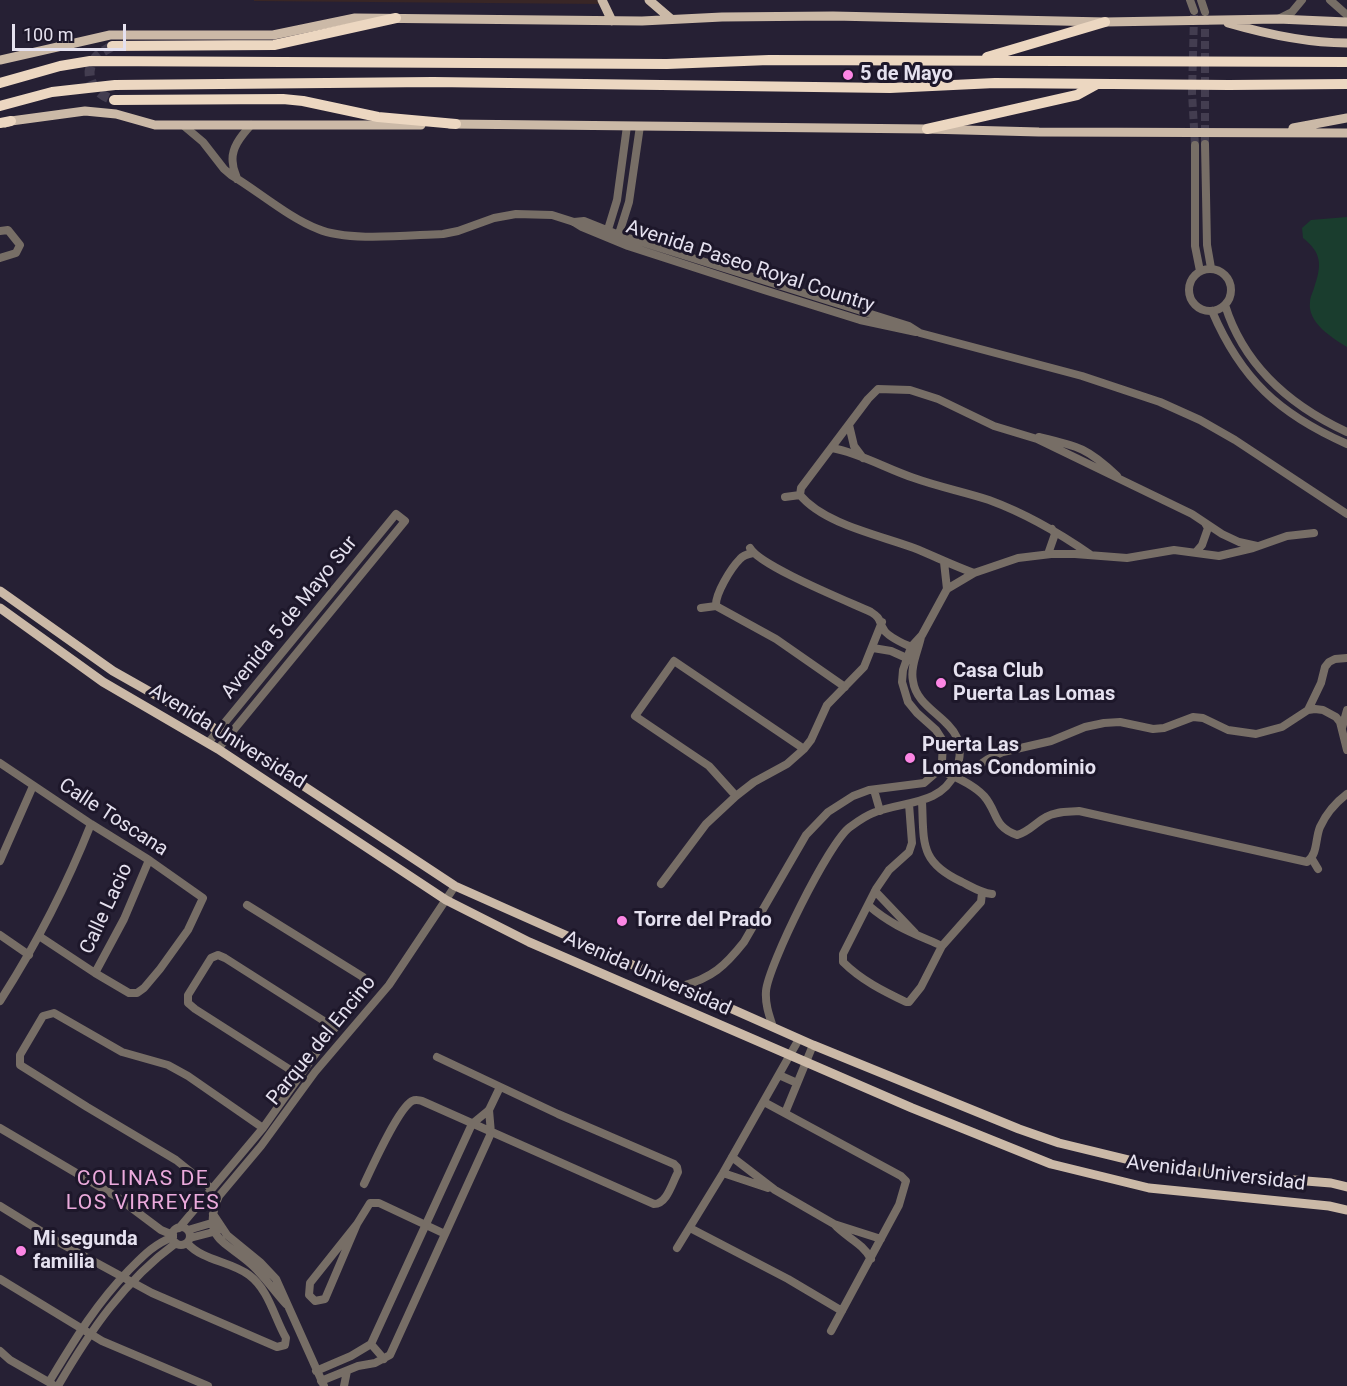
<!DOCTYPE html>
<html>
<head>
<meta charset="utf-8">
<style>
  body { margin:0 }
  #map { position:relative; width:1347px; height:1386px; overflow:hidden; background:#262034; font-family:Roboto,sans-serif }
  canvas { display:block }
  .scale { position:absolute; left:12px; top:24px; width:114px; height:27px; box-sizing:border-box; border:3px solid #e5e1ef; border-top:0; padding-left:8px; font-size:18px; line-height:21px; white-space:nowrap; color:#e5e1ef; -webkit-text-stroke:4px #1d172a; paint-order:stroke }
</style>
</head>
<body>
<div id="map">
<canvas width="1347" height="1386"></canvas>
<div class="scale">100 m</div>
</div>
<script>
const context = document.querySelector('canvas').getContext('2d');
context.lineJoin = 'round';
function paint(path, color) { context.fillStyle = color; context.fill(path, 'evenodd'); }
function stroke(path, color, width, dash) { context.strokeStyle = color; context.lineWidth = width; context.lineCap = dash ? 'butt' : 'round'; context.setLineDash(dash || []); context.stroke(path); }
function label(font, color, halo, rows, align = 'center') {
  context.font = font + ' Roboto,sans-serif'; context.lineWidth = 6; context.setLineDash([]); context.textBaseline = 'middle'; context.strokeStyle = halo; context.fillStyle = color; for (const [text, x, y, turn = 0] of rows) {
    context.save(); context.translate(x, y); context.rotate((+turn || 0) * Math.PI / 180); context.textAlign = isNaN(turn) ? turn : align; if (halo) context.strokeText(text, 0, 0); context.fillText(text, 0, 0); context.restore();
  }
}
paint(new Path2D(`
  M254,0H597L600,4L254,1Z`), '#392626');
paint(new Path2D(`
  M1347,217V347C1332,338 1307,322 1310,302C1310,297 1313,292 1314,288C1322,265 1322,253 1303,238L1302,228L1311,220Z`), '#1a3d2e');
stroke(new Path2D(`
  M1194,15L1192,93L1195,145
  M1205,17V144`), '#433d50', 8, [8, 4]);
stroke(new Path2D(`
  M112,46C108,49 103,51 99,54C80,71 92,94 114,100`), '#433d50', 10, [10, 5]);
stroke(new Path2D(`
  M1190,0L1194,11
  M1201,0L1205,12
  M1330,0L1347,15
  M1278,19L1292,12L1302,0
  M184,126L203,142L224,169L231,175C258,191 289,218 318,229C348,242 409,235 443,234L458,231L494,218L516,214L552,215L574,222L582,227L628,246L764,290L860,320L916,332
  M1205,144L1207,245L1211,268
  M1195,145V246L1200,271
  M237,179C236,173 233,170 233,164C230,149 241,136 251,125
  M574,222L584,221L619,235L909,326L920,333L1082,376L1160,402L1200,420L1235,440L1347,514
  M0,231L8,230L20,245L16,253L0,258
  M606,236L617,200L627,126
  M618,237L629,202L640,126
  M1189 290a21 21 0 1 1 42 0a21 21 0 1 1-42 0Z
  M1225,305C1244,366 1291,406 1347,432
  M1212,311C1241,379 1279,414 1347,444
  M849,425L854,446L863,458
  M1039,437C1078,446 1088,448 1117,476
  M832,448C860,453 887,469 914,478C939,487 965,492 989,500C1027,514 1058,532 1091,555
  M800,495L801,488L868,399L878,389L910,390L938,399L994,426L1037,439L1192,514L1222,534L1239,542L1257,546
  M800,495C824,524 879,535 914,548C934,556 954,566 974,573
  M785,497L800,495
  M750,548C760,566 847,601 871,612C882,619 878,621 884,630C889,638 905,644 913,648
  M1196,552L1202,545L1208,528L1205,523
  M1048,554L1055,534L1052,529
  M944,562L947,589
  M716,606L776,639L845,687
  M716,606C715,594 731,568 740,559C743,555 748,554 753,553
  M701,608L716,606
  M873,648L891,651L911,660
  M674,661L804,749
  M1308,710L1321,683L1325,667L1329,662L1335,659L1347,658
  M635,716L709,766L736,796
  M635,716L674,661
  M1342,728L1347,710
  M208,743L396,514L405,521L218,749
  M0,763L91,824L149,860L203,898L188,930L160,969L144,988L137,993H129L95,973L39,936
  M941,765L969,772L988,759L1003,752L1051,741L1085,727L1104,723L1120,722L1153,729L1164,728L1193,717L1203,718L1228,730L1256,734L1282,727L1308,710L1315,709L1323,710L1336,717L1340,722L1347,750
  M939,770C954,776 973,784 984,796C998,812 993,827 1017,835C1029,832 1035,823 1046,817C1056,811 1068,812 1079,811L1307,862C1318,854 1315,839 1320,827C1326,814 1335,803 1347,794
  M874,790L880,811
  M922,801C924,843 919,862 962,882C972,887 981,893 992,894
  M909,804L912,843L909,852L889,870L876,889L843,954V962C861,980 883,991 906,1002H909L921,987L942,946L981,902L982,893
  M1312,859L1318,869
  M0,861L33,786
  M661,884L706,824L736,796L754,782L787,764L804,749L811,740L827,705L864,667L882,622
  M875,891L915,933
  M868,905C892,926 913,933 942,946
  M0,935L29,955
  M95,973L124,919L149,860
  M682,986C712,978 725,966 744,942L806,835L828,812L853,796L869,790L924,783L939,770L942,762L943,741L936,730L917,713L908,702L902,682L903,670L911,647L922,635L947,589L974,573L1018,558L1051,554H1075L1127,558L1174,550L1219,556L1253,548L1287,536L1314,533
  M0,1001C36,945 66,887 91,824
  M773,1027C769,1015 765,1004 766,991C768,966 829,842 850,827C857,822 865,816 873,813C901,801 941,806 955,773C977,720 918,718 913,681C910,667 918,651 921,637
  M779,1075L797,1083
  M300,1076L195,1009L188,1003V995L211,958L218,955L225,958L335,1028
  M764,1102L901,1176L906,1181L899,1205L831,1331
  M785,1113L813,1045
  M0,1128L117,1197L161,1230L173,1235
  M732,1157L775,1190L834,1224L881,1239
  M723,1173L768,1188
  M364,1184C372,1167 398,1109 412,1101C416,1099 417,1100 422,1101L654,1204C667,1204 672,1183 678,1172L677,1167L674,1164L558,1114L437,1057
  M211,1188L176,1160L87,1107L20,1065V1055L43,1016L54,1013L122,1052L168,1065L188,1076L263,1128
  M0,1206L60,1243L152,1293L277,1347L285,1345L286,1338C274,1317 269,1290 249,1275C230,1261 203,1261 187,1243
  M213,1214L227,1235L260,1262L276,1279L324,1386
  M357,1224L310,1283L309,1295L315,1301L325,1299L357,1224L370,1203H379L445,1234
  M834,1224C845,1237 863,1243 871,1259
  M172 1236a9 9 0 1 1 18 0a9 9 0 1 1-18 0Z
  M179,1228L263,1128L365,984L363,977L247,905
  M690,1228L788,1279L842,1311
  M188,1230L215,1222
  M190,1238L217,1231
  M677,1248L723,1173L799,1039
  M0,1279L102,1341L208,1386
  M286,1304C274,1291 265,1277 252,1265C226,1241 200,1239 219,1196L261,1146L315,1072L389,985L455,886
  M371,1344L384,1359
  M0,1351L10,1360L52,1384
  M316,1371L351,1356L371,1344L472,1124L489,1110L500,1087
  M321,1381L358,1366L375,1363L390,1355L487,1142L491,1133L489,1110
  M49,1382C74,1341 95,1305 129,1270C143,1256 154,1244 173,1237
  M58,1386C90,1331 124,1281 176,1243
  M344,1386L347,1371`), '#776e66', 8);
stroke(new Path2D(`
  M602,0L612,21
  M649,0L671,19
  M1228,23C1266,34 1307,43 1347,43
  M0,60L110,35H273L355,18L642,21L722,17L833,16L1105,22L1278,19L1347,22
  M5,123L11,121L85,111L116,114L155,125H421
  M450,124L927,129L1039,132L1347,133
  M1293,128L1347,118
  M0,591L113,671L228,736L455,886L813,1045L1019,1129L1059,1143L1154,1166L1207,1173L1331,1183L1347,1187
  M0,608L103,682L218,749L446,900L529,942L912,1108L1051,1164L1149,1188L1329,1206L1347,1210`), '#cbb9a7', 9);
stroke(new Path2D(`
  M112,46L274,45L396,18
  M987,57L1105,22
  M0,83L60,66L90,61L667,64L769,60L1347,62
  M114,100L283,99L303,101L378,117L456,124
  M0,106L52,92L115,85L433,82L890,88L995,83L1229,85L1347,84
  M0,123L11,121
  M927,129L1077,95L1097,84`), '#ecd7c1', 10);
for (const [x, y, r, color] of [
  [848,75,6,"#fc86e4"],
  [941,683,6,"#fc86e4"],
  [910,758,6,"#fc86e4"],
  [622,921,6,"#fc86e4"],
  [21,1251,6,"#fc86e4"]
]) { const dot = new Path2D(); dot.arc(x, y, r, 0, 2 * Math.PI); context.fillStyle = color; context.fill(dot); stroke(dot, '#1d172a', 2); }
label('bold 20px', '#e5e1ef', '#1d172a', [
  ["5 de Mayo",860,75],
  ["Casa Club",953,672],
  ["Puerta Las Lomas",953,695],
  ["Puerta Las",922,746],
  ["Lomas Condominio",922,769],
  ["Torre del Prado",634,921],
  ["Mi segunda",33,1240],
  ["familia",33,1263]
], 'left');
label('20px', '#e5e1ef', '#1d172a', [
  ["Avenida Paseo Royal Country",750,267,18],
  ["Avenida 5 de Mayo Sur",290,618,-51],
  ["Avenida Universidad",227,737,32],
  ["Calle Toscana",113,818,33],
  ["Calle Lacio",107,909,-65],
  ["Avenida Universidad",647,974,24],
  ["Parque del Encino",322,1041,-51],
  ["Avenida Universidad",1216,1174,7]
]);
context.letterSpacing = '1.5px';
label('21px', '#ebaadc', '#1d172a', [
  ["COLINAS DE",143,1180],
  ["LOS VIRREYES",143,1204]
]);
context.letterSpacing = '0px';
</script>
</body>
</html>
